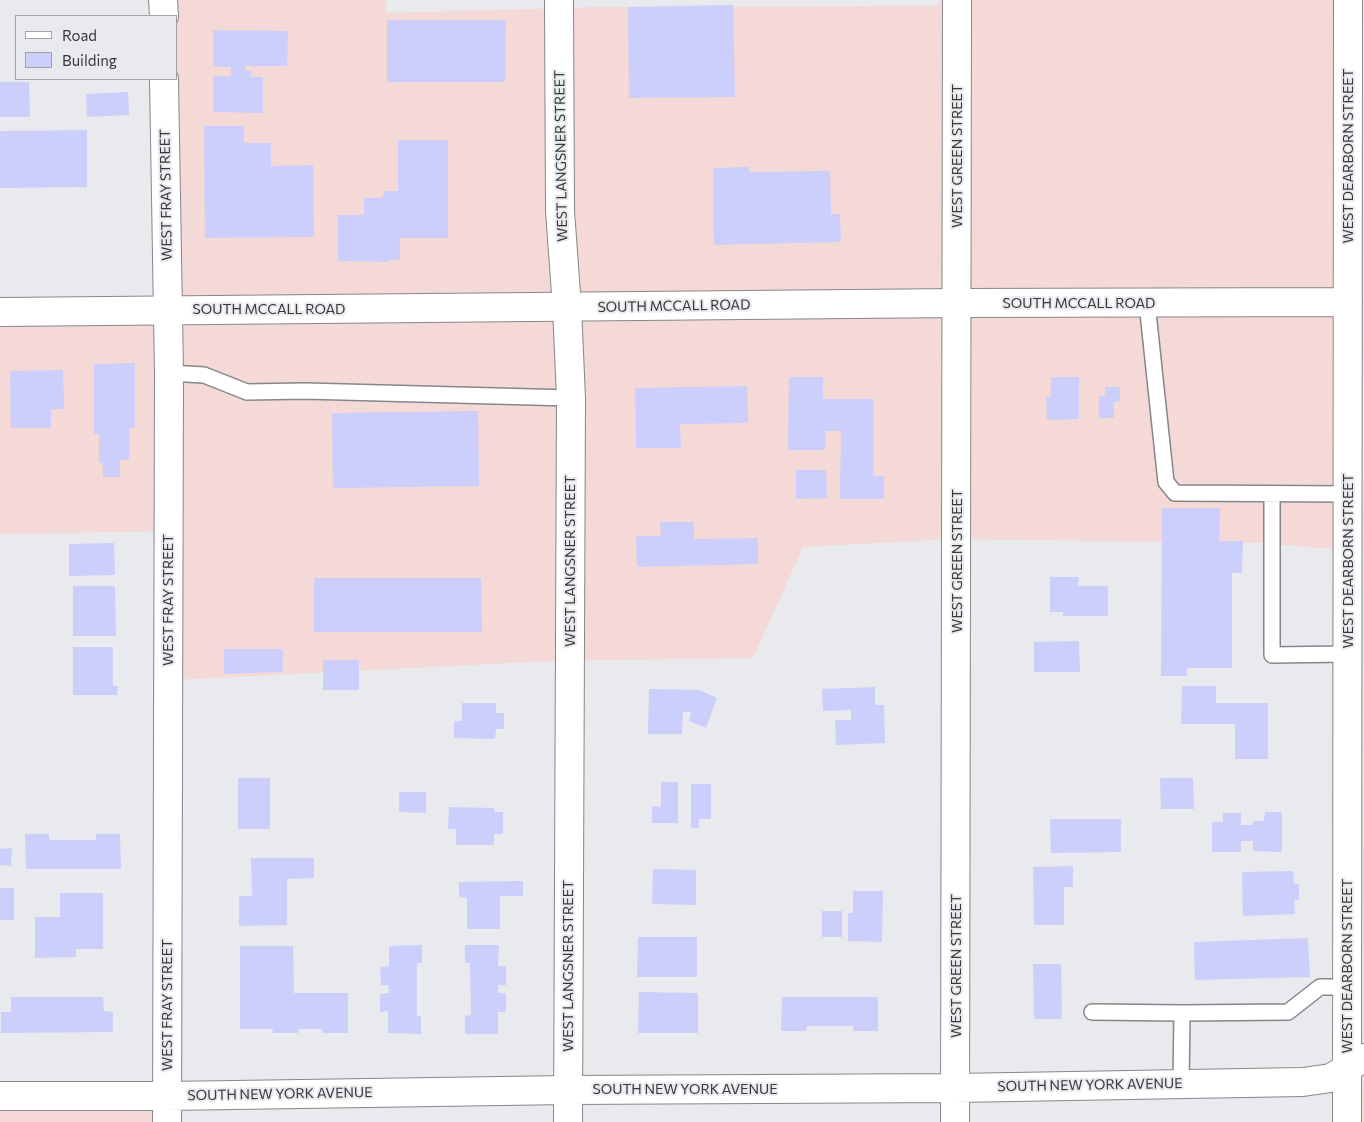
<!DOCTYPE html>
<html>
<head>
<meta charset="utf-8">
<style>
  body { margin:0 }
  #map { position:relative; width:1364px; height:1122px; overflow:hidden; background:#e8eaee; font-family:Commissioner,sans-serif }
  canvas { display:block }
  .legend { position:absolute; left:15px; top:15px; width:162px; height:65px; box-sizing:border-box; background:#e8eaee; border:1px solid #a1a3a6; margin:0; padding:6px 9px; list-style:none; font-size:15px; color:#37383a }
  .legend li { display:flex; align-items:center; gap:10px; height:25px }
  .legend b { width:25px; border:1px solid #a1a3a6 }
</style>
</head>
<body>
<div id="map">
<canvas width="1364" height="1122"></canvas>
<ul class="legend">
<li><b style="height:6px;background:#fff"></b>Road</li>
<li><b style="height:14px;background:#cccefb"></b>Building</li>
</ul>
</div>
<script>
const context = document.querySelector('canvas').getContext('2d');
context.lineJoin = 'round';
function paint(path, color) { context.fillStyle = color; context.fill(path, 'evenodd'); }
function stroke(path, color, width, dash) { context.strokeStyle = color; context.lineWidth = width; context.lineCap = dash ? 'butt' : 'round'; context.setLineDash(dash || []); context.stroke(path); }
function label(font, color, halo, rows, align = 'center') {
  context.font = font + ' Commissioner,sans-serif'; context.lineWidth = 4; context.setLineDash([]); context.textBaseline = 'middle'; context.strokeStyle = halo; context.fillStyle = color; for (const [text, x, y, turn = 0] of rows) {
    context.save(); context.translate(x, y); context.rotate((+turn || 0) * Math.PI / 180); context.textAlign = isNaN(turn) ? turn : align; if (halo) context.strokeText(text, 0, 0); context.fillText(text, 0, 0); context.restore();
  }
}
paint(new Path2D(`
  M153,0H386V13L599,7L938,6L939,0H1333V288L957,289L154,296V79H176V16Z
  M1363,305L1364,1122H1362L1363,1054Z
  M1333,315V549L1260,543L951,539L803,547L753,658L550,661L174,680L178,531L0,534V326L957,316Z
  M167,1101V1122H0V1102Z`), '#f4d9d7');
paint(new Path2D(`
  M733,5L735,97L629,98L628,7Z
  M387,20H506L505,82H387Z
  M213,30L288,31L287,66H246V71H252L251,77H263V113L213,112V76H231V67H213Z
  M0,82H29L30,117H0Z
  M128,92L129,115L87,117L86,94Z
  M204,126H244V143H271V166L313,165L314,237L205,238Z
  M87,130V187L0,188V131Z
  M398,140H448V238H400V260H388L387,262L338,261V215H364V198H382L386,191H398Z
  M749,167V172L830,171L831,214H840L841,242L714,245L713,168Z
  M135,363V427L129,428V460H120V477H103V463H99V434H94V364Z
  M63,370L64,409H51V428H11L10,371Z
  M789,377H823V399H873V476H884V499H840L841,431H825V450H788Z
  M1051,377H1079V419L1047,420L1046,397H1051Z
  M747,386L748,423L680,424L681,448H636L635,388Z
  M1105,387H1120V401L1114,402V418H1099V396H1105Z
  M478,411L479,486L333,488L332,413Z
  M796,470H826L827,498L796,499Z
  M1162,508H1220L1219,541H1243L1242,573H1232V668H1187V676H1161Z
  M660,522H694V539L758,538V564L637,567L636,536H661Z
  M114,543L115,575L69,576V544Z
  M1050,577H1079L1078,586H1108V616H1063V612H1050Z
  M314,578H481L482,632H314Z
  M73,586H115L116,636H73Z
  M1079,641L1080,672H1034V642Z
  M73,647H113V686H118L117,695H73Z
  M224,649H283V672L224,674Z
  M323,660H359V690H323Z
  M1182,686H1216V703H1268V759H1235V724H1181Z
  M875,687V705H884L885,743L836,745L835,720H851V710L823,711L822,689Z
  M649,689L699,690L717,698L706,728L689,721L691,712H683L682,734H648Z
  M462,703H496V713H504V729H496L495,739L454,738V721H462Z
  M238,778H270V829H238Z
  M1160,778H1193L1194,809H1161Z
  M661,782H678V823H652V806L661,807Z
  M691,784H711V819H699V828H691Z
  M399,792H426V813L399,812Z
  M449,807L494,808V812H503V834H494V845H456V829H448Z
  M1265,812H1282V852L1253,851V841H1241V852H1212V822H1223V813H1241V825H1253V821H1264Z
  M1050,819H1121V852L1051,853Z
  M25,834H49V840H96V834H120L121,869H26Z
  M12,848L11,866L0,865V849Z
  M251,858H314V878L287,879V925L239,926V896H252Z
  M1073,866V887H1064V925H1034L1033,867Z
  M653,869L696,870V905L652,904Z
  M1293,871L1294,884H1299V900H1294L1295,914L1243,916L1242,872Z
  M523,881V896H500V929H467V898L459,897V882Z
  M0,888H14V920H0Z
  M853,891H883L882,942L848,941V913H853Z
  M60,893H103V949H76V957L35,958V917H60Z
  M822,911H842V937H822Z
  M638,937H697V977H637Z
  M1308,938L1310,977L1195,980L1194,942Z
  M422,945V963H417V1016H421V1034L388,1033V1011L380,1012V994L389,993L388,985H381L380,967L389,966V946Z
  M465,945H499L498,966H506V985H498V993H506V1012H498V1034H465V1016L471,1015L470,963H465Z
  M240,946H293L294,993H348V1033H322V1029H298V1033H272L273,1029H240Z
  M1033,964H1061L1062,1019H1034Z
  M639,992L698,993V1033H638Z
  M11,997H103L104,1011L113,1012V1032L1,1033V1012H11Z
  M782,997H878V1031H853V1026H807L806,1031H781Z`), '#cccefb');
const service = new Path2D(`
  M1147,303L1166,482L1175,493L1348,494
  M169,373L204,375L247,392L305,391L571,398
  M1272,494V655L1347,654
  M1092,1012L1182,1013L1181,1083
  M1182,1013L1288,1012L1320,987H1348`);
const minor = new Path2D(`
  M163,0L164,16
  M559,0L560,211L567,307L571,398L568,1122
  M164,79L169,373L167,1122
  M0,1096H167L568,1090L955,1088L1303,1082L1331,1078L1364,1058
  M955,1122L957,0`);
const tertiary = new Path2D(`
  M0,312L958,303L1348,302
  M1347,1122L1348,0`);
stroke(service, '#86878b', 18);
stroke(minor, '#86878b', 30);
stroke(tertiary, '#86878b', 30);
stroke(service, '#fff', 15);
stroke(minor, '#fff', 28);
stroke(tertiary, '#fff', 28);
label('14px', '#37383a', '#e8eaee', [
  ["WEST LANGSNER STREET",561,156,-91],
  ["WEST GREEN STREET",957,156,-90],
  ["WEST DEARBORN STREET",1348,156,-90],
  ["WEST FRAY STREET",166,195,-91],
  ["SOUTH MCCALL ROAD",1079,303],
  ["SOUTH MCCALL ROAD",674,306,-1],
  ["SOUTH MCCALL ROAD",269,309],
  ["WEST LANGSNER STREET",570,561,-90],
  ["WEST GREEN STREET",957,561,-90],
  ["WEST DEARBORN STREET",1348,561,-90],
  ["WEST FRAY STREET",168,600,-90],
  ["WEST LANGSNER STREET",568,966,-90],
  ["WEST GREEN STREET",956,966,-90],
  ["WEST DEARBORN STREET",1347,966,-90],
  ["WEST FRAY STREET",167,1005,-90],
  ["SOUTH NEW YORK AVENUE",1090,1085,-1],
  ["SOUTH NEW YORK AVENUE",685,1089],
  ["SOUTH NEW YORK AVENUE",280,1094,-1]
]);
</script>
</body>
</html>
